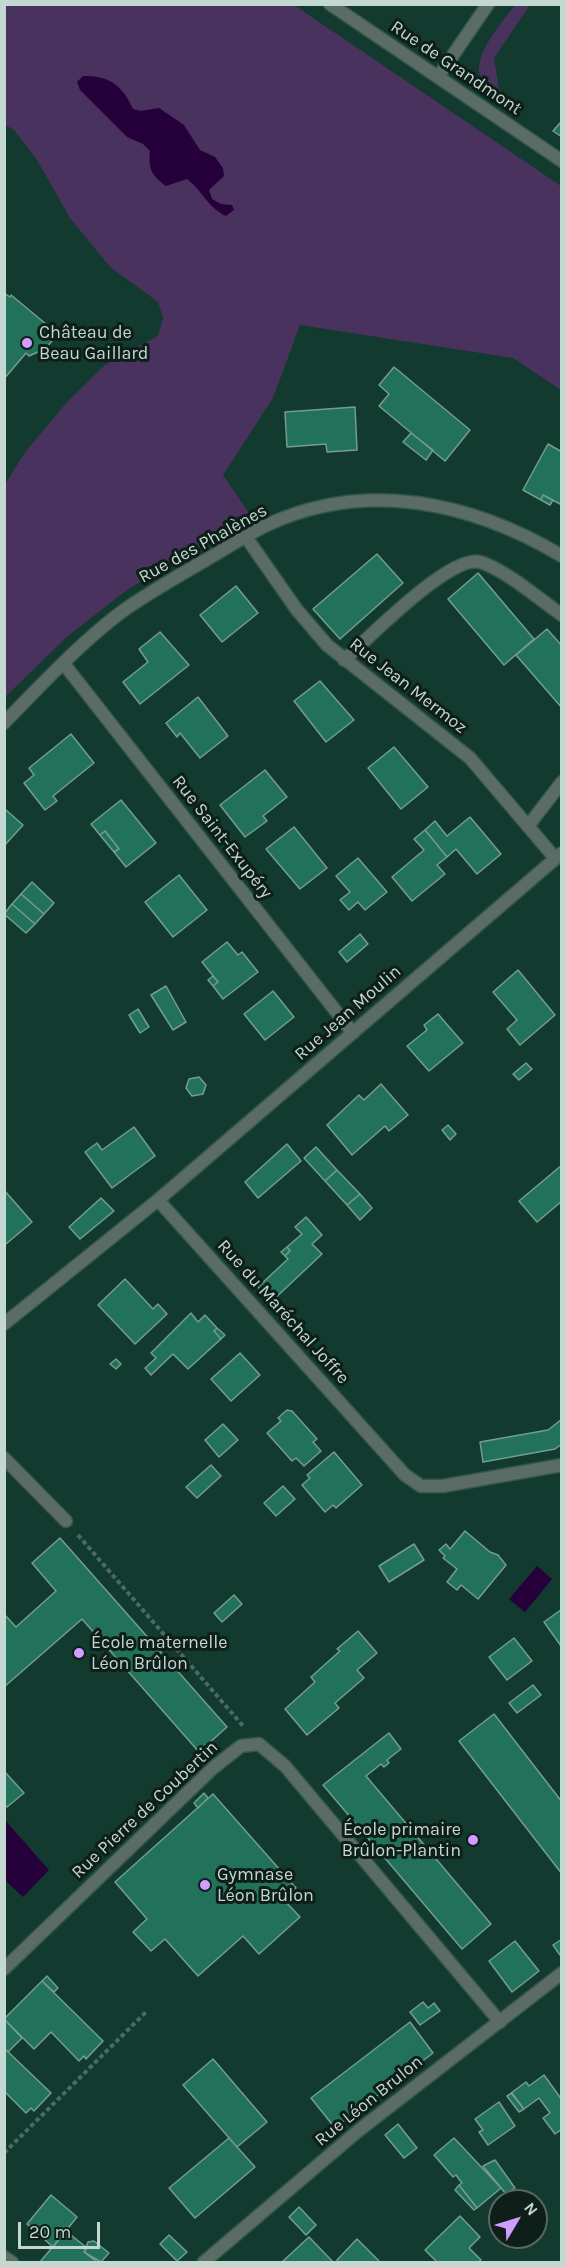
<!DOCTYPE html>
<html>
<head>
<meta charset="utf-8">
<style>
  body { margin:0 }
  #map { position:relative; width:566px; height:2267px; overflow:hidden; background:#133a2f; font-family:Karla,sans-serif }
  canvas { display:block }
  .frame { position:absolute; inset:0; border:6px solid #c3d8d0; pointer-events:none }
  .north { position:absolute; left:488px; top:2189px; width:60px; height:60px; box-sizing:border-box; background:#0e1e18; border:2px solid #566862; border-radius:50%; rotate:52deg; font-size:16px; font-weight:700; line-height:24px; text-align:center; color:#c3d8d0 }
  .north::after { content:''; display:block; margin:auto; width:21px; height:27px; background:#d19dfe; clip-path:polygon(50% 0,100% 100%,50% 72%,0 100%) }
  .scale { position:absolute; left:18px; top:2222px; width:82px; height:27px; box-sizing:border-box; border:3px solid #c3d8d0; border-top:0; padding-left:8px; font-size:18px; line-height:21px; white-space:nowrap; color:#c3d8d0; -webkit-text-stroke:4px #0e1e18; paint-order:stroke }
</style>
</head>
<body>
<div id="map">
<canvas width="566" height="2267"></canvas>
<div class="frame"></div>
<div class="north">N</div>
<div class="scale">20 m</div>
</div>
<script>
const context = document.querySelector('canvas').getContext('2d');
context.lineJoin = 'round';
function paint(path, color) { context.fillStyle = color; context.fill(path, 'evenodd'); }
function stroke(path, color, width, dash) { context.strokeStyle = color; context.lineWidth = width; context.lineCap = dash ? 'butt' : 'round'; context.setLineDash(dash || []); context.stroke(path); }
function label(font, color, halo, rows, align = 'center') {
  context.font = font + ' Karla,sans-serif'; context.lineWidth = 6; context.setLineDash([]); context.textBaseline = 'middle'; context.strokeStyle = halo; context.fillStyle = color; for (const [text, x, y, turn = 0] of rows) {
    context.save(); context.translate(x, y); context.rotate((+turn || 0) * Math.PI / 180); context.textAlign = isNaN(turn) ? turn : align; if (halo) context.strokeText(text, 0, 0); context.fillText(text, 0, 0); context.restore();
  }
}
paint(new Path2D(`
  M5,5H294L561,186V390L513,358L300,325L273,398L223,475L251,516L127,590L68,636L5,697L4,486L26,451L68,401L105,365L158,336L163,318L158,302L110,267L70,218L37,160L14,130L5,125Z
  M515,5H530L494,58L500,95C494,90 486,86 482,79C469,59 503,21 515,5Z`), '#49325d');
paint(new Path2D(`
  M83,76C109,75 123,86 133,109L141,111L159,108L184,125L200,150L215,157L223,168L224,176L209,190L212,199L221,204L232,205L234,210L226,216C208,208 202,190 187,179L166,186C152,176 148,169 150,151L143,144L127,137L80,90L77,82Z
  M537,1566L552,1579L525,1612L509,1599Z
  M4,1819L49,1870L23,1897L5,1880Z`), '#25003b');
const building = new Path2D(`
  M560,123H562V137L553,131Z
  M4,293L10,297L11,295L58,334L40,355L38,352L29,356L26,353L4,379Z
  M394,367L470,430L445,461L379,406L389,394L379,385Z
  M355,407L357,450L327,452L326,444L287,447L285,412Z
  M411,433L433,450L426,460L403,442Z
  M548,444L562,452V505L543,495L541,500L523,490Z
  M543,495L553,500L550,505L541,500Z
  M377,554L403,583L340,639L313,609Z
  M478,573L534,639L504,665L448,599Z
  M236,586L258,613L222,642L200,615Z
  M547,629L562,646V708L516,655Z
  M160,632L189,665L140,704L123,682L148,662L139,649Z
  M320,681L354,720L326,742L294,701Z
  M198,697L228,736L200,758L180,733L177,737L166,723Z
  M71,734L94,763L53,796L57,801L45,810L24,783L34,775L29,768Z
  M394,747L428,787L401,809L368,768Z
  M265,770L287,797L263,816L267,821L245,837L220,805Z
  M121,800L156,843L126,867L114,852L119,849L105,831L100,835L91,824Z
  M6,810L23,825L4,846V812Z
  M470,817L501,854L477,874L456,849L447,857L425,830L435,821L447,836Z
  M294,827L327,868L300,889L266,849Z
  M425,830L447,857L437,865L445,874L412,901L392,877L424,850L414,839Z
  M105,831L119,849L114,852L100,835Z
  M358,858L387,892L365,910L358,902L349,910L340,900L350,892L336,876Z
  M179,875L207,910L173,937L145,902Z
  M32,882L54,903L44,914L21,894Z
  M21,894L44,914L35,924L12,904Z
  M12,904L35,924L26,933L4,914Z
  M360,934L368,944L347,962L339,952Z
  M227,942L238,955L242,952L258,972L223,999L213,986L218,982L202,962Z
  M518,970L555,1015L520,1045L507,1029L517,1020L493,992Z
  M213,976L218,982L213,986L208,980Z
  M166,986L186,1022L173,1030L151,995Z
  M273,991L294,1017L265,1040L244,1014Z
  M138,1009L149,1027L140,1033L129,1015Z
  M438,1014L463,1043L429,1071L407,1046L427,1030L424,1025Z
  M526,1063L532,1069L519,1080L513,1074Z
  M199,1077L206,1085L203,1094L192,1096L186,1088L189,1079Z
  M381,1084L408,1115L389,1131L385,1126L352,1155L327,1125L359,1095L364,1100Z
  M448,1125L456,1134L450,1140L442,1130Z
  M134,1127L155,1156L112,1188L85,1152L97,1143L102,1150Z
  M287,1144L301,1161L258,1198L245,1182Z
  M316,1147L337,1170L325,1181L304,1158Z
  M562,1165V1201L537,1222L519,1201Z
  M337,1170L360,1194L347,1205L325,1181Z
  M4,1190L32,1222L6,1244L4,1242Z
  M360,1194L372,1208L360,1220L347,1205Z
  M101,1198L114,1211L80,1239L69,1227Z
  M306,1217L322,1235L312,1244L322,1254L271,1302L258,1287L288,1259L285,1256L290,1251L287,1247L302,1234L295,1227Z
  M287,1247L290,1251L285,1256L281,1252Z
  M125,1279L153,1309L158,1304L167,1314L135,1344L98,1305Z
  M191,1313L198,1322L205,1315L217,1328L214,1331L221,1339L188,1369L173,1354L151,1375L145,1368L156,1358L151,1353Z
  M217,1328L225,1335L221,1339L214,1331Z
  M240,1353L260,1375L231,1401L211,1379Z
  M116,1359L121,1364L116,1369L110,1364Z
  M287,1410L292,1411L317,1439L313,1442L321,1451L304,1466L296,1458L292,1461L267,1433L281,1421L278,1418Z
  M562,1419V1444L555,1449L483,1462L480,1442L548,1430Z
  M223,1424L238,1440L219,1457L205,1440Z
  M334,1452L362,1485L336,1508L333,1505L325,1512L302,1485L310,1478L307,1475Z
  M211,1465L221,1476L197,1498L186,1487Z
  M283,1486L295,1499L276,1516L264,1503Z
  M465,1531L490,1552L498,1555L506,1565L478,1599L461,1585L457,1590L447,1582L457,1569L443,1558L445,1556L439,1550L446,1544L450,1549Z
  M60,1538L227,1727L199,1752L82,1619L4,1687V1614L16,1627L56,1591L32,1563Z
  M414,1544L424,1560L389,1582L379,1566Z
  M234,1595L242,1604L222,1622L214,1613Z
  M562,1609V1646H561L544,1622Z
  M358,1631L377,1653L357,1670L364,1678L335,1703L339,1708L307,1735L285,1709L315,1682L311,1677L340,1651L337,1649Z
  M514,1638L532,1661L507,1680L489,1657Z
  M533,1685L541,1695L517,1713L509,1703Z
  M494,1714L562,1802V1874L459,1741Z
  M389,1733L401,1749L387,1760L389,1763L384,1767L381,1764L366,1776L491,1924L462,1949L323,1785Z
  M4,1771L24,1793L7,1807L4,1804Z
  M204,1793L208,1798L198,1808L194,1803Z
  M213,1794L296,1888L283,1899L300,1917L259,1954L243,1936L198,1976L165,1939L151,1951L133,1932L147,1919L115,1882Z
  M562,1939V1953L560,1955L553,1945Z
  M515,1941L539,1971L512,1992L489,1961Z
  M47,1976L58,1988L54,1992L42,1981Z
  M42,1981L103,2041L86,2059L84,2056L79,2061L51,2032L34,2049L4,2019Z
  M423,2002L428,2008L434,2003L440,2011L420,2025L410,2012Z
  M4,2019L22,2038L8,2052L4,2048Z
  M410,2022L433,2053L335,2128L311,2098Z
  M4,2048L51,2093L34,2111L31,2108L26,2113L4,2091Z
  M213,2059L267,2122L237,2147L183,2085Z
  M544,2075L562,2100V2129L555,2134L543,2118L550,2113L539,2098L524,2109L511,2093L526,2082L529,2086Z
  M512,2093L524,2109L519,2112L507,2096Z
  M499,2102L515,2126L488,2145L479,2132L483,2130L475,2119Z
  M398,2124L417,2148L404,2158L385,2135Z
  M229,2138L255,2167L195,2218L169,2188Z
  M454,2138L501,2188L477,2208L459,2185L462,2183L456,2175L453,2177L434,2155Z
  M495,2160L515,2188L506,2194L483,2166Z
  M459,2185L477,2208L474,2210L455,2190Z
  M51,2195L77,2217L53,2247L27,2224Z
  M299,2207L316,2225L306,2235L289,2217Z
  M460,2216L480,2237L469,2248L481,2260L478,2262H437L425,2250Z
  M66,2231L87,2248L84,2252L97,2262H40Z
  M169,2235L187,2252L177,2261L160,2244Z
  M309,2237L333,2262H282Z
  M357,2239L380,2262H339L337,2260Z
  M94,2241L109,2253L101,2262L84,2252L88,2242Z`);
paint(building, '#22725b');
stroke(building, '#759d8e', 1.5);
const service = new Path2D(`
  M4,1458L66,1521`);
const minor = new Path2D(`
  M246,537L297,610L327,645L470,758L555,858
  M344,660C368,639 450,554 480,562C506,570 539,599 562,615
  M64,664L353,1033
  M4,723C40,686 85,638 127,608C152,591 178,576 204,561C225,549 246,535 267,525C367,479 471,502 562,556
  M528,826L562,782
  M158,1200L562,853
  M4,1324L158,1200L405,1475L421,1486H443L562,1465
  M4,1969L213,1768L241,1746L259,1744L285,1766L500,2022
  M4,2257L12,2262`);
const tertiary = new Path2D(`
  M330,4L562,161
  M438,77L488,4
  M204,2262L358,2131L562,1973`);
stroke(service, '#33564c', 15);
stroke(minor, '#33564c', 15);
stroke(tertiary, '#33564c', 15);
stroke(new Path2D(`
  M78,1535L244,1727
  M4,2153L147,2011`), '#496b61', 4, [4.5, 3]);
stroke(service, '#5b6c65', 12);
stroke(minor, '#5b6c65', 12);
stroke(tertiary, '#5b6c65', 12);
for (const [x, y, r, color] of [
  [27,343,6,"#d19dfe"],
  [79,1653,6,"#d19dfe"],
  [473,1840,6,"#d19dfe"],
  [205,1885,6,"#d19dfe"]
]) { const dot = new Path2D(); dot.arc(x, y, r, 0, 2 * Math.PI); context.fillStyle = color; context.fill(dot); stroke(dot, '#0e1e18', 2); }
label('18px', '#c3d8d0', '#0e1e18', [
  ["Rue de Grandmont",456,68,34],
  ["Rue des Phalènes",203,544,-29],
  ["Rue Jean Mermoz",408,686,38],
  ["Rue Saint-Exupéry",222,837,52],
  ["Rue Jean Moulin",348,1013,-41],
  ["Rue du Maréchal Joffre",283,1312,48],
  ["Rue Pierre de Coubertin",145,1810,-43],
  ["Rue Léon Brulon",369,2101,-39]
]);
label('18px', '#c3d8d0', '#0e1e18', [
  ["Château de",39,333],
  ["Beau Gaillard",39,354],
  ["École maternelle",91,1643],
  ["Léon Brûlon",91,1664],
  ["École primaire",461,1830,"right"],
  ["Brûlon-Plantin",461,1851,"right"],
  ["Gymnase",217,1875],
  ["Léon Brûlon",217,1896]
], 'left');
</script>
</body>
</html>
